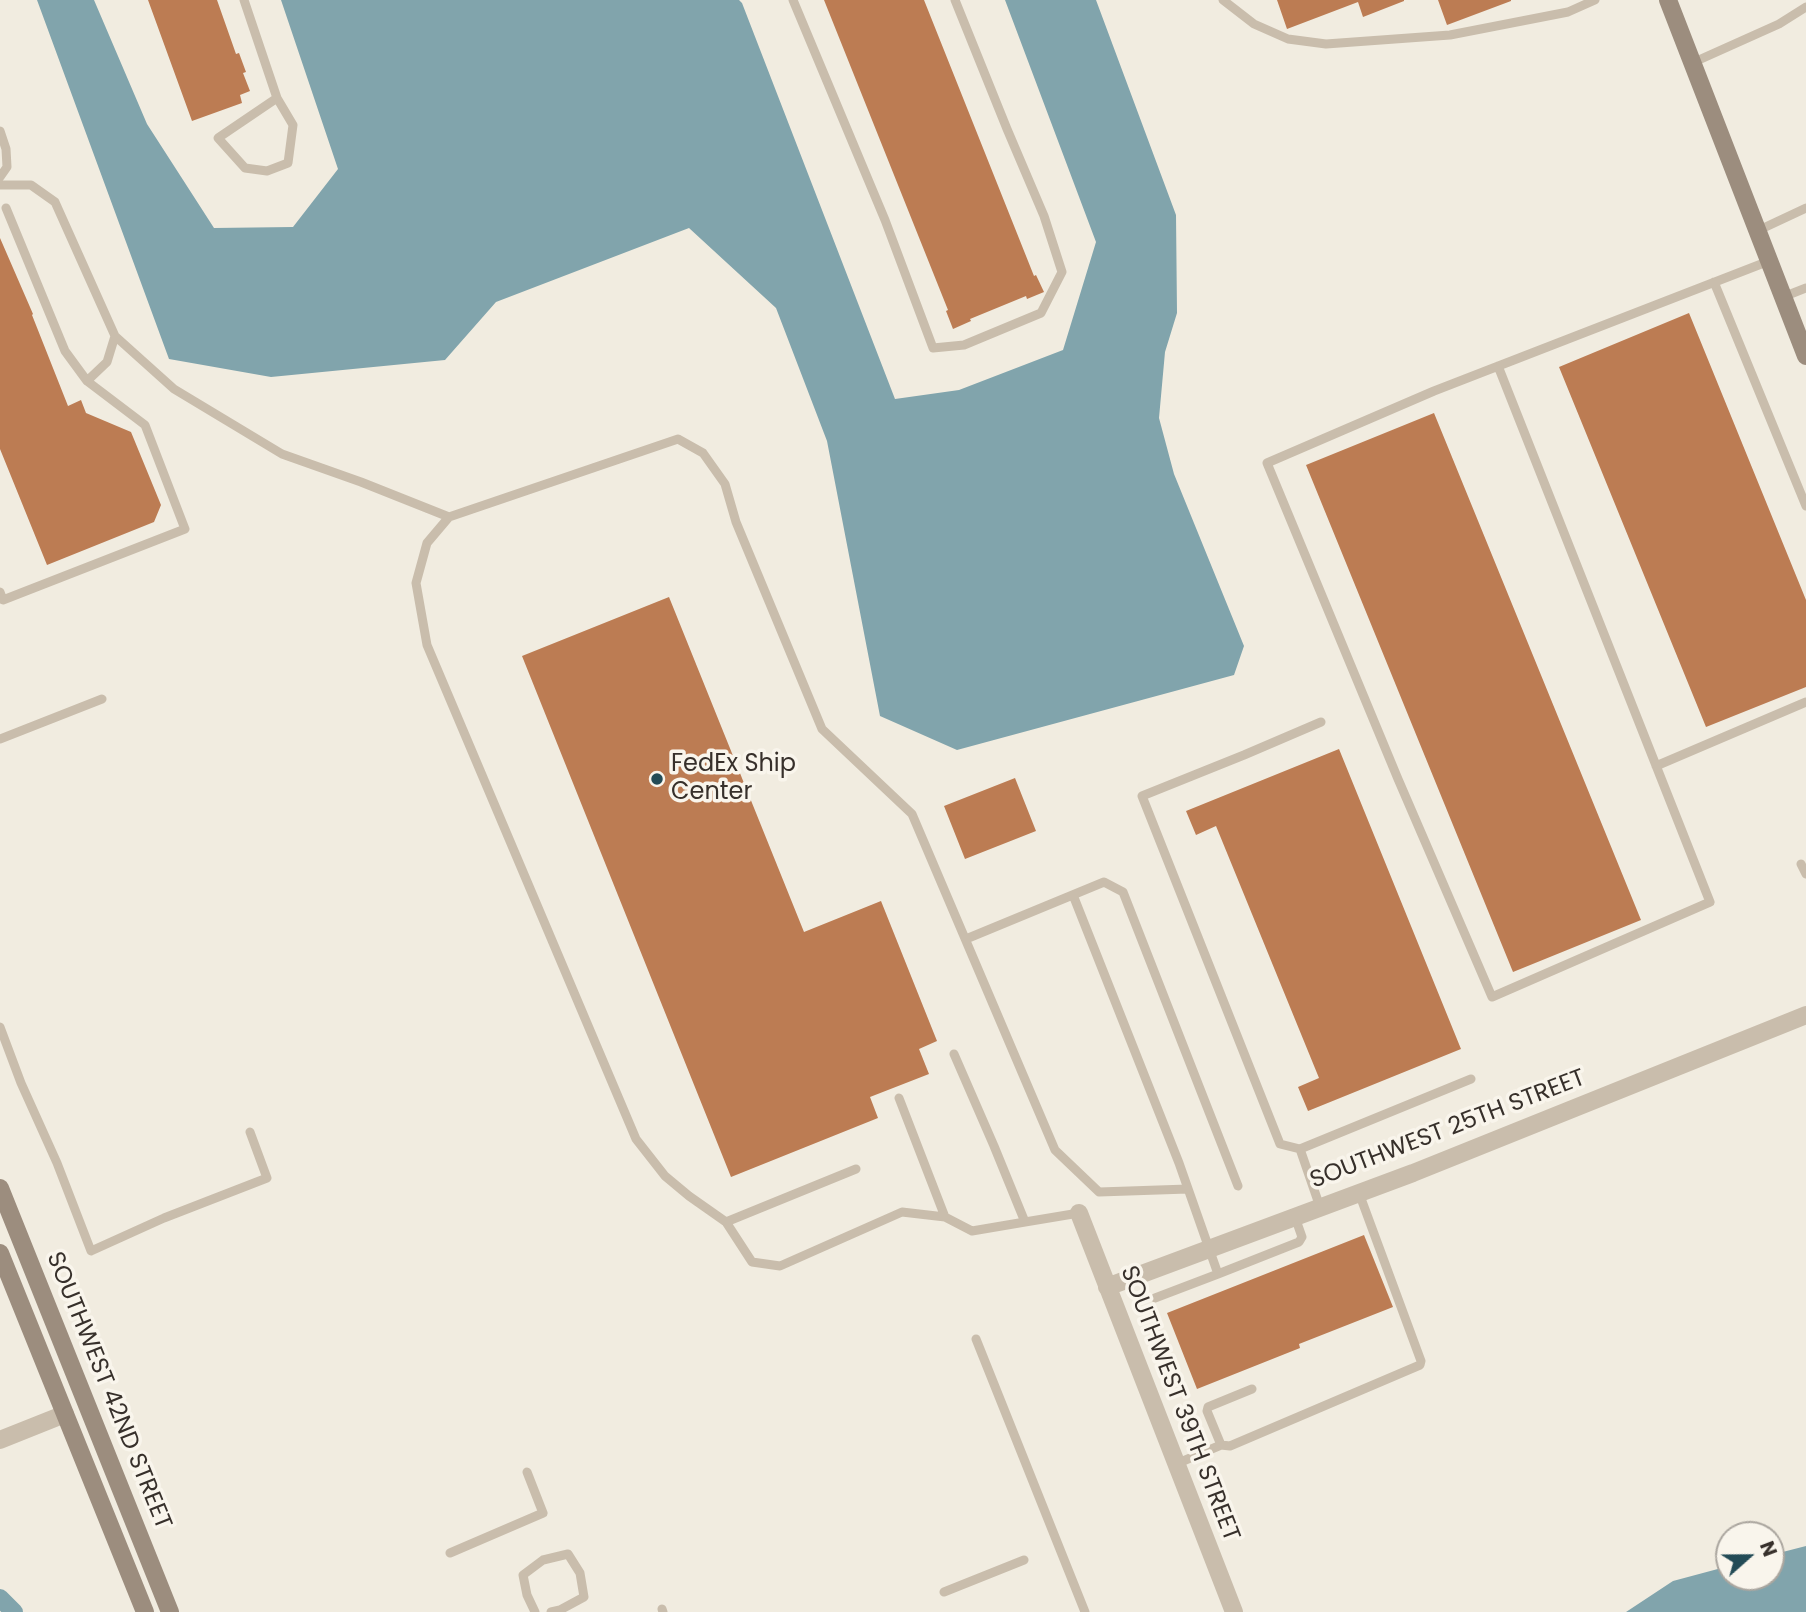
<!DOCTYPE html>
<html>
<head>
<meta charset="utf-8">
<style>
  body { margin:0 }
  #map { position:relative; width:1806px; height:1612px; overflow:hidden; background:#f1ece0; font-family:Poppins,sans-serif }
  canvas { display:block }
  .north { position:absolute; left:1715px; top:1521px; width:70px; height:70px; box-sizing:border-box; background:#f9f5ec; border:2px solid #aba69f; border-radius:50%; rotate:69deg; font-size:19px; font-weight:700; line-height:28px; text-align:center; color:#37302b }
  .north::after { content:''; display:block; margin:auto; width:24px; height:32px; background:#234b56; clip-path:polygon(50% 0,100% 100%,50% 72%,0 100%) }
</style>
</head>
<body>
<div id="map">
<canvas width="1806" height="1612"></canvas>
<div class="north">N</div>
</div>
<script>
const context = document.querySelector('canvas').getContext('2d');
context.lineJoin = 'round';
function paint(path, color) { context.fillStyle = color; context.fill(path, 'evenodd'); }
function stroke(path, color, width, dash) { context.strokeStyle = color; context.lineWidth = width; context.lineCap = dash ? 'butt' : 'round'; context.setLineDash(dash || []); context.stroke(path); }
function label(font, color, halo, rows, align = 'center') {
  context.font = font + ' Poppins,sans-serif'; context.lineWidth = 7; context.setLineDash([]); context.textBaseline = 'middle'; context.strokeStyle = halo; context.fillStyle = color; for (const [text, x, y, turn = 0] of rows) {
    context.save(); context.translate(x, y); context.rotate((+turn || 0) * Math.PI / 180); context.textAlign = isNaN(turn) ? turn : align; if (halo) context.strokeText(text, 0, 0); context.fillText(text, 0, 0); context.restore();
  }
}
paint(new Path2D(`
  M37,0H94L147,124L214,228L293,227L338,169L281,0H739L742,3L895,399L959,390L1063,350L1096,242L1005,0H1096L1176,215L1177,313L1165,352L1159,418L1174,474L1244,646L1234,675L957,750L880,716L827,441L776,308L689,228L496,302L445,360L271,377L169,359Z
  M1806,1546V1612H1626L1673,1581L1729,1566V1577H1771V1555Z`), '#81a4ac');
stroke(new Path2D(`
  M0,1598L14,1612`), '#81a4ac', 18);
paint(new Path2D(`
  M148,0H217L236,54L239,53L246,72L243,73L250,91L240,95L242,103L192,121Z
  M824,0H924L1034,276L1036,275L1044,292L1027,299L1026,296L970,319L971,321L953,329L946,311L948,310Z
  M1277,0H1404V1L1363,17L1358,2L1287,29Z
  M1438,0H1511V1L1447,25Z
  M0,238L33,314L32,315L68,406L81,400L86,413L131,432L161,505L154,522L47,565L0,449Z
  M1689,313L1806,600V687L1706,727L1559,367Z
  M1434,413L1641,920L1513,972L1306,465Z
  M669,597L804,932L881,901L937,1041L919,1049L929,1074L870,1097L878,1118L731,1177L522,656Z
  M1339,749L1461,1049L1308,1111L1298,1087L1319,1078L1216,826L1196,835L1186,811Z
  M1015,778L1036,831L965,859L944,806Z
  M1364,1235L1393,1307L1299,1344L1300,1348L1197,1389L1167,1313Z`), '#bc7c53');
stroke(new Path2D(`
  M244,0L277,98L293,125L288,163L267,171L245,168L218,138L277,98
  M793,0L885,220L933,348L964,345L1041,313L1062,272L1044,216L1007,129L955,0
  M1223,0L1254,24L1288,39L1326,44L1450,35L1568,12L1595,0
  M1692,63L1779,24L1806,7
  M0,131L6,149L7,167L0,177
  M0,185H31L55,202L115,336L107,362L87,381L145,425L185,529L3,600L0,592
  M6,208L65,351L87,381
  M1757,231L1806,208
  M1714,282L1806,506
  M1783,297L1806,288
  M115,336L174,389L282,454L361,482L449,517
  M1498,366L1710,902L1492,997L1398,779L1267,463L1434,391L1769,261
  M0,739L102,699
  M1656,766L1806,702
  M1801,864L1806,874
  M1073,895L1179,1163L1218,1274L1299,1242L1302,1237L1295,1217
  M966,939L1104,882L1123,892L1238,1186
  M0,1027L21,1083L57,1163L91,1251L164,1218L267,1178L250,1132
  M954,1054L994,1146L1025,1222L1079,1213
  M899,1098L945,1217L972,1231L1025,1222
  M1300,1149L1280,1144L1142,796L1244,755L1321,722
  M856,1169L726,1222L752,1262L780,1266L902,1212L945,1217
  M1320,1207L1300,1149L1471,1079
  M726,1222L689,1196L665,1176L636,1139L427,645L416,583L427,543L449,517L678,439L703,453L725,484L736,522L822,729L912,814L1055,1150L1099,1192L1188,1189
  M1155,1298L1218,1274
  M976,1339L1085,1612
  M1221,1445L1207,1411L1208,1407L1252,1389
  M1176,1464L1221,1445L1230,1446L1420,1365L1421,1361L1359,1193
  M450,1553L543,1513L527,1472
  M944,1592L1024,1560
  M662,1609L663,1612
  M535,1612L527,1595L523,1575L543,1560L568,1554L580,1573L584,1597L560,1610L551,1612`), '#c9bdac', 9);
stroke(new Path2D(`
  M1079,1213L1234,1612
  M1107,1287L1413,1173L1806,1015
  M0,1440L65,1414`), '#c9bdac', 18);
stroke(new Path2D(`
  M1668,0L1806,356
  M0,1188L170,1612
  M0,1253L145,1612`), '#9c8d7e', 18);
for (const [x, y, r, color] of [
  [657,779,7,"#234b56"]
]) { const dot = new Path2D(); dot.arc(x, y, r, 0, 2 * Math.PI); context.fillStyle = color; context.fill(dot); stroke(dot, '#f9f5ec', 2.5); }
label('24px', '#37302b', '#f9f5ec', [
  ["FedEx Ship",671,765],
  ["Center",671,793]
], 'left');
label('24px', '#37302b', '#f9f5ec', [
  ["SOUTHWEST 25TH STREET",1448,1130,-21],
  ["SOUTHWEST 42ND STREET",108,1391,68],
  ["SOUTHWEST 39TH STREET",1179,1404,69]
]);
</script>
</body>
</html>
